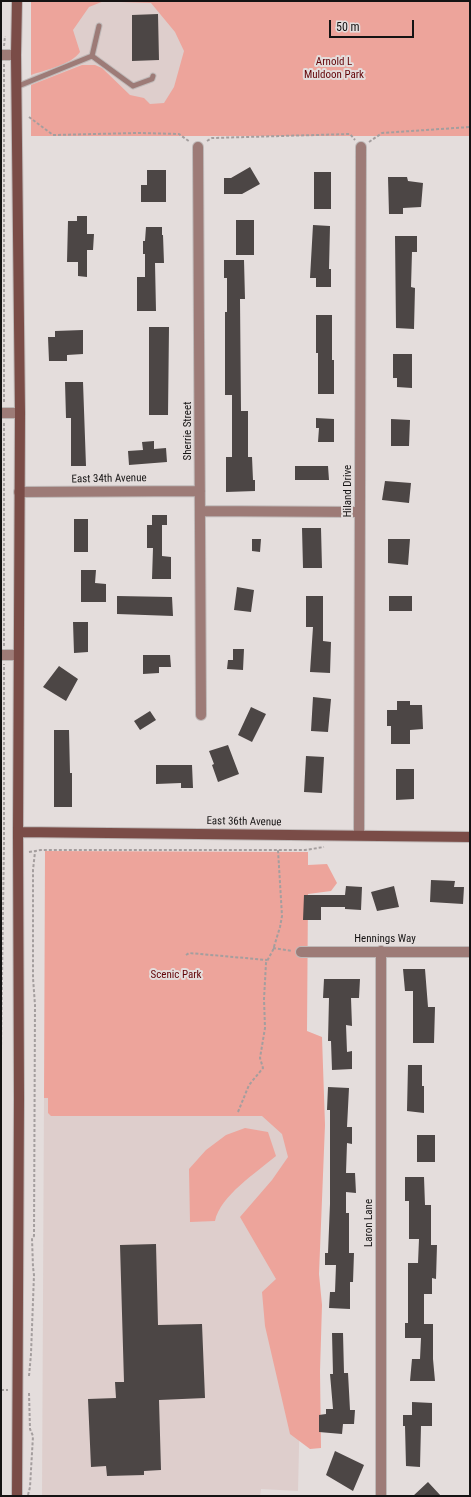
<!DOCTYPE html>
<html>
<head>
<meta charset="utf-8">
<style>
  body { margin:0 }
  #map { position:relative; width:471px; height:1497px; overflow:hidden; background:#e4dddc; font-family:"Roboto Condensed",sans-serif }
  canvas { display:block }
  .frame { position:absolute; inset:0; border:2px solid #151313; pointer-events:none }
  .scale { position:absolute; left:329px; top:20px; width:85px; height:18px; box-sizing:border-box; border:2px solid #151313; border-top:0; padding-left:5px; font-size:12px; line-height:14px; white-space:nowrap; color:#151313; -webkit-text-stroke:3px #e4dddc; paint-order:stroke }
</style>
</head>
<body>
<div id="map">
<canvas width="471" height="1497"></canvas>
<div class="frame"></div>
<div class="scale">50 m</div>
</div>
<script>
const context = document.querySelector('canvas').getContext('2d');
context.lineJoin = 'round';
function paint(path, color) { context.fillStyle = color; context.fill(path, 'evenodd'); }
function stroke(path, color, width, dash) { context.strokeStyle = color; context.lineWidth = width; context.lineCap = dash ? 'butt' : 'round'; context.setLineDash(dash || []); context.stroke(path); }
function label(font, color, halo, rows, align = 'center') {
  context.font = font + ' "Roboto Condensed",sans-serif'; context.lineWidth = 4; context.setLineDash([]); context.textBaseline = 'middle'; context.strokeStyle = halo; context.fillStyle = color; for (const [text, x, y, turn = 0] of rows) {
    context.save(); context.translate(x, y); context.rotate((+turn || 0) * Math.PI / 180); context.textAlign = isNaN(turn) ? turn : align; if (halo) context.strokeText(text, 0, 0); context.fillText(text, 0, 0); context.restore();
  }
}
paint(new Path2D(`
  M31,1H198V136H31Z
  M44,1098L307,1099L298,1491L261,1489L260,1496H42Z`), '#dececc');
paint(new Path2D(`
  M31,1H104L89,7L73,30L80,52C71,65 45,70 31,75Z
  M114,1H470V136H31V85L82,65H95L102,68L130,95L144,98L150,104L164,103L174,87L184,51L175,32L151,3L120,2Z
  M45,851L308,852V865L327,864L337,883L331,891L308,894L307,1031L322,1037L325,1125L319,1274L322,1305L320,1371L321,1448L310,1449L290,1434L265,1326L262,1292L276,1279L240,1217L272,1180L288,1157L282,1134L262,1116H51L48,1113V1098H44Z
  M245,1128L268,1132L276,1156C257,1172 220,1196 215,1221L190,1222L189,1169L206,1150L226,1135Z`), '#eda49b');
paint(new Path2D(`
  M158,14L159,60L132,61V15Z
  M250,167L260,184L242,194H224V178H231Z
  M147,170H166V202H141V185H147Z
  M314,172H331V209H314Z
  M388,177H407L408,181L423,183L421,207L403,208V214H389Z
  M77,216H87V234H94L93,250H87V277L78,276V262H67L68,221H77Z
  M236,220H254V255H236Z
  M313,225L330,226L329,269H331V287H316V278H310Z
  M146,227H162V235H163L164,263H155L156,311H137V277H145V254H143V241H145Z
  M395,236H417V252H412L411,287L415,288L414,329L396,328Z
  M224,260H244L245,299H240L241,411H248V457H252L253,480H255V491L226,492V457H232V395H225V312H227V278H224Z
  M316,315H332V360H334V394H318V353H316Z
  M149,327H169L168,415H149Z
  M83,330V354L67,355V361H49L48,337H55V331Z
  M393,354H412V388L397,387V378H393Z
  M65,382H83L86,466H71V418H66Z
  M316,418L334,419V442H318L319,428H316Z
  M391,419L410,420L409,446H391Z
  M154,441V449L166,448L167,462L129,465L128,451L143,450L142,442Z
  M295,466H328L329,480H295Z
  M385,481L411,483L409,503L382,500Z
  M152,515H167V525H162V556L171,557V579H152L153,548H147V525H152Z
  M74,519H88V552H74Z
  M302,528H321L322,568H303Z
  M252,539H261L260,552L252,551Z
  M388,539H410L408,565L388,563Z
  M81,570H96L95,583L106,584V602H81Z
  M237,587L254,590L251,612L234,610Z
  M117,596L172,597L173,616L117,614Z
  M306,596H323V641L331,642L330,673L310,672L313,627H306Z
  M389,596H412V611H389Z
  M73,622H88V652L74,653Z
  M233,649H244L243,670L227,669L228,660H233Z
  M143,655H170L171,667H159V673L143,674Z
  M59,666L78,679L66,701L43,687Z
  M313,697L331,699L328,732L311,731Z
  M397,701H410V705H422L423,729L410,730V744H391V726H387V710H397Z
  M251,707L266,714L252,742L238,735Z
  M150,711L156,720L140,730L134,721Z
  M54,730H69L70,773H72V807H54Z
  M228,745L239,774L218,782L212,765L214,764L209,751Z
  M306,756L324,757L322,793L304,792Z
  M156,765H192L193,788H181V783L156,784Z
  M396,769H414V799L396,800Z
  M431,880L455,881L454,887H464L463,904L430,902Z
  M346,886L362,887L361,910L345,909V907H321V920H303L304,895H345Z
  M394,886L399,907L377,911L371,892Z
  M403,969H425L428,1007H435L434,1043H413V991H405Z
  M324,979H360L359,998H351L352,1026L346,1025L347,1052L352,1051V1069L332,1070L331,1041H328L329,998H323Z
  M408,1065H422V1086H424V1113L407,1111Z
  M328,1087L349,1088L347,1127H352V1144L347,1143L346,1173H355L356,1193L346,1192V1213H349V1253H354L353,1282H350V1309L329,1308L330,1292H335L336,1265H325V1253H328L330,1204V1110H327Z
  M417,1135H435V1162H417Z
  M405,1177H424L425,1205H431V1245H437L436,1279L432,1278V1294H424V1324H433V1359L435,1381H410L412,1359H420L421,1338H405V1323H408V1263H418L419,1239H409V1201H405Z
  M156,1244L158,1325L202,1324L205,1398L159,1400L161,1470L144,1471V1475L107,1476L106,1466L91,1467L88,1399L116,1398L115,1382H124L120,1245Z
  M332,1333H343L344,1373H348L350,1410H355L354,1424H343L342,1434L319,1432V1415L326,1414V1409H333L330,1374H333Z
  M412,1402L432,1403V1426H421L420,1467L406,1466L405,1426H403V1415H412Z
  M335,1451L364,1465L353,1491L326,1475Z
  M428,1482L441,1496H413Z`), '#4c4645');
const lane = new Path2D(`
  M92,56L133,86L152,79L153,76
  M16,87L92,56L99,26`);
const street = new Path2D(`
  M1,55H16
  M198,147L201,715
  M1,413H20
  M19,492L200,491
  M200,511L360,512
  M1,655H18
  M359,835L361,147
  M301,952H470
  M381,1496V951`);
const secondary = new Path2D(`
  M18,832L470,837
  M17,1496L19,1099L18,832L20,413L16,55L17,1`);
stroke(lane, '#bfb9b8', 7);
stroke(street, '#bfb9b8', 12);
stroke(secondary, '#bfb9b8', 12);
stroke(new Path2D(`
  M4,46L5,36
  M4,64V404
  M29,117L53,135L138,133L179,134L190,142
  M207,141L212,138L350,134L355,140
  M369,142L382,133L470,127
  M4,646V422
  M29,852L41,850H305L324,847
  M273,948L292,951
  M186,955L189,953L267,960
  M1,1050L4,842V664
  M238,1112L249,1085L263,1068L260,1058L265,1028L264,999L266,963L273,950L280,927L282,916L278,850
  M29,1376L31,1354L34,1275L33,1267L32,1238L34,1236L35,1005L33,978V870L35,852
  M1,1390H8
  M28,1495L30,1487L33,1436L30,1429L29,1393`), '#a49e9e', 2, [3, 2]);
stroke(lane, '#9d7b77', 5);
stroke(street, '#9d7b77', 10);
stroke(secondary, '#7a4c47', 10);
label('11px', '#620408', '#e4dddc', [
  ["Arnold L",334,62],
  ["Muldoon Park",334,75],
  ["Scenic Park",176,975]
]);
label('11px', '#151313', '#e4dddc', [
  ["Sherrie Street",188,431,-90],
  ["East 34th Avenue",109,479,-1],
  ["Hiland Drive",348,491,-90],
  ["East 36th Avenue",244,822,1],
  ["Hennings Way",385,939],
  ["Laron Lane",369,1223,-90]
]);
</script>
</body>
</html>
